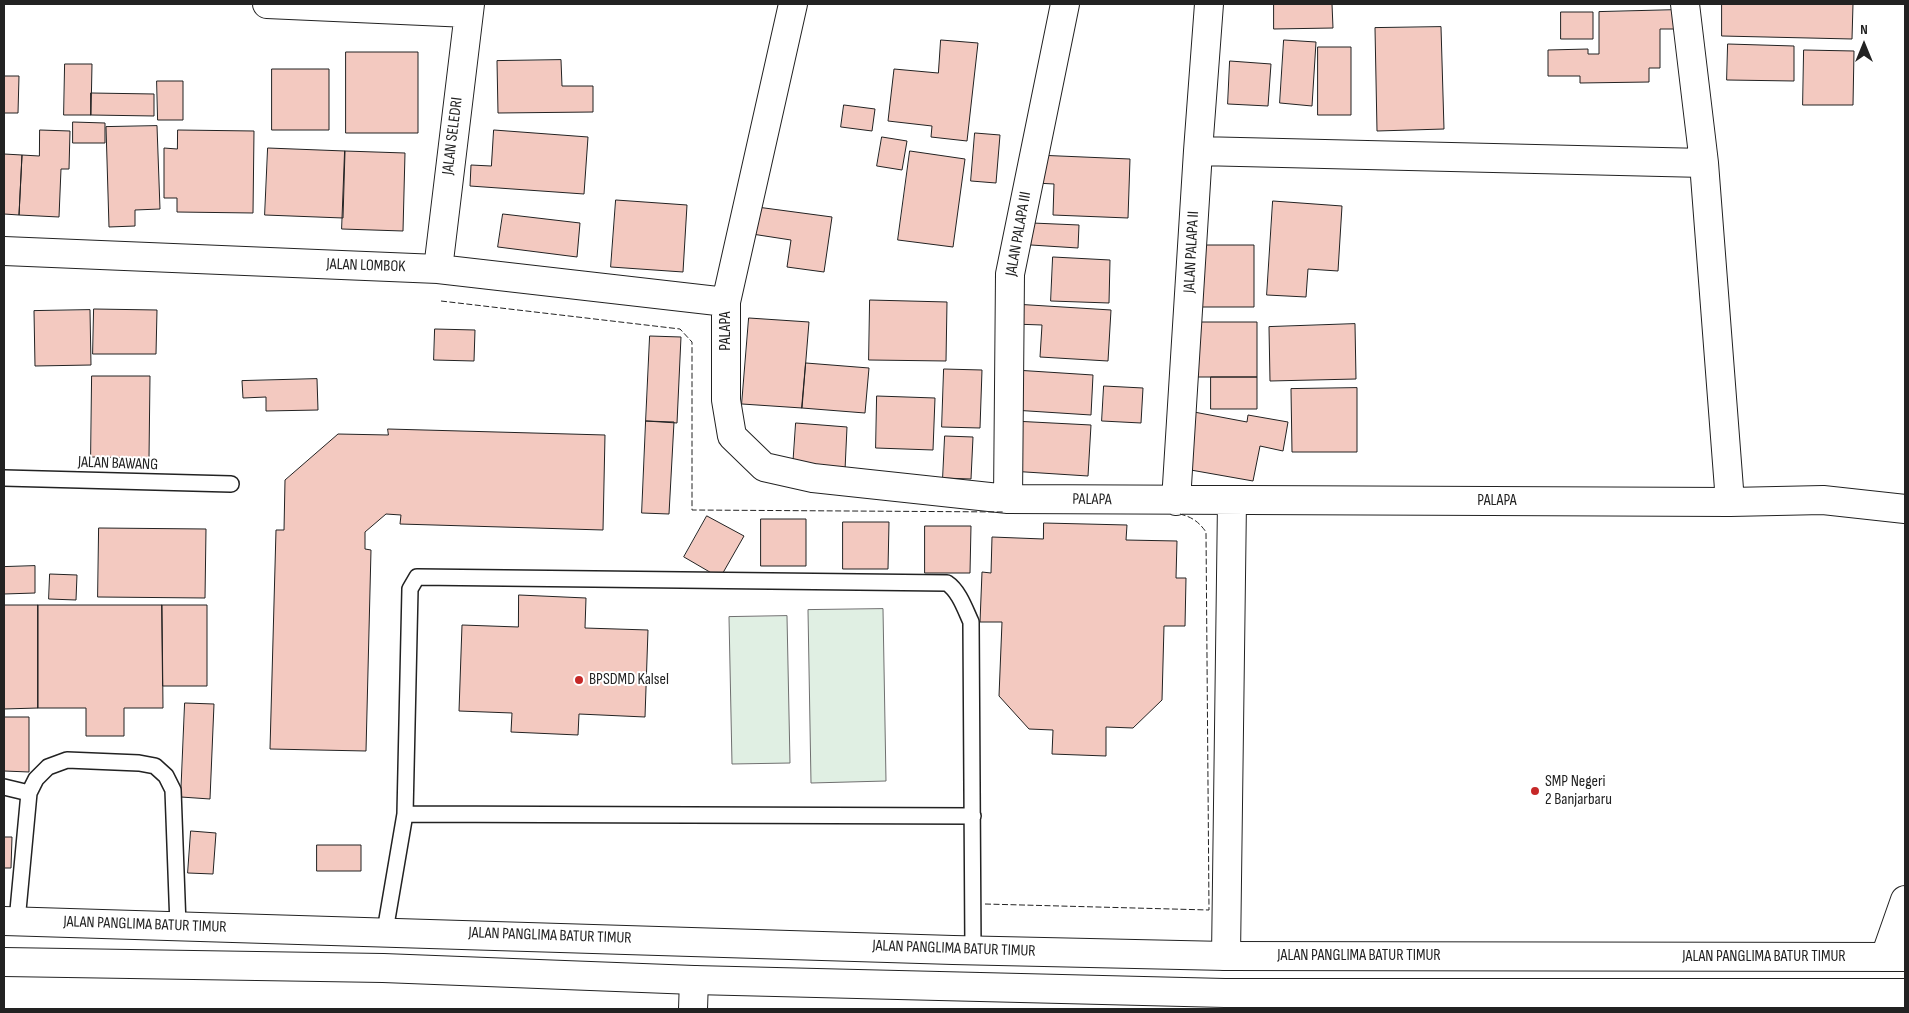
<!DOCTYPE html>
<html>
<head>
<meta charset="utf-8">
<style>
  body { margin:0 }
  #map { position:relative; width:1909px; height:1013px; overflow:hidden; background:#fff; font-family:"Sofia Sans Condensed",sans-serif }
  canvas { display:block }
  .frame { position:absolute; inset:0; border:5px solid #222; pointer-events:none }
  .north { position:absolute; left:1839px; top:20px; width:50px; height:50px; -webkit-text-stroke:4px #fff; paint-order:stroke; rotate:0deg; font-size:14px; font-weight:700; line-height:20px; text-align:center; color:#222 }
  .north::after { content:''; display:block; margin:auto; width:18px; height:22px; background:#222; clip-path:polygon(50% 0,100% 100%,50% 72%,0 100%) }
</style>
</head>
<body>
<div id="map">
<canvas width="1909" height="1013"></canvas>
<div class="frame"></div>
<div class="north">N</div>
</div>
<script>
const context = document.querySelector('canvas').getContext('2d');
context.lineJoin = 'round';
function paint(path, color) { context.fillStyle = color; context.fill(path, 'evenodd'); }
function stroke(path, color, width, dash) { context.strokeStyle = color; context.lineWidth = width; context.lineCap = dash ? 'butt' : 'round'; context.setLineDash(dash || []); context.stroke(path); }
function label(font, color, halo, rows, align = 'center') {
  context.font = font + ' "Sofia Sans Condensed",sans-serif'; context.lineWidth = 4; context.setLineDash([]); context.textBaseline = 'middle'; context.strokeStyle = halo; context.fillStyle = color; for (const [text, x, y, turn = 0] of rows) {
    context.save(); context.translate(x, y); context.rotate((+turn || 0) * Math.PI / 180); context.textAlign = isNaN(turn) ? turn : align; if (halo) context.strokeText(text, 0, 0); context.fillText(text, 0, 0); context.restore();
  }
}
const green = new Path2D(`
  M883,609L886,781L811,783L808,610Z
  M787,616L790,763L732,764L729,617Z`);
paint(green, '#e0efe3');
stroke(green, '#6f6f6f', 1);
const building = new Path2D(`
  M1274,4H1332L1333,28L1274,29Z
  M1722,4H1853L1852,39L1722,36Z
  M1677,10V29H1660V68H1649V82L1580,83V76H1548V50L1588,49V54H1599V12Z
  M1561,12H1593V39H1561Z
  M1441,27L1444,129L1377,131L1375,28Z
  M941,40L978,43L967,141L931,137L932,126L888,121L894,69L938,73Z
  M1284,40L1316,42L1312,106L1280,103Z
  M1728,44L1794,46V81L1727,80Z
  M1318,47H1351V115H1318Z
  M1804,50L1854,51L1853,105H1803Z
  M346,52H418V133H346Z
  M561,60L562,86H593V112L498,113L497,61Z
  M1230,61L1271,64L1268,106L1228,104Z
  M65,64H92L91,115H64Z
  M272,69H329V130H272Z
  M4,76H19L18,113H4Z
  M157,81H183V120H158Z
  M91,93L154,94V116L91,115Z
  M844,105L875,109L872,131L841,127Z
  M73,122L105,123V143H73Z
  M157,126L160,209L135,210V226L109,227L106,127Z
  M40,130L70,131L69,169H61L59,217L19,215L22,155L39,156Z
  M178,130L254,131L253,213L177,212V198H164V148L177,149Z
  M494,130L588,137L584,194L470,186L471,165L491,166Z
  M975,133L1000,135L996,183L971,181Z
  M882,137L907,141L902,170L877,166Z
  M268,148L345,151L343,218L265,215Z
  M345,151L405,153L403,231L342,229Z
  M910,151L965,159L953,247L898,240Z
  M4,154L22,155L19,215L4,214Z
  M1036,155L1130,159L1128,218L1053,215L1054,184L1035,183Z
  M616,200L687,205L683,272L611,267Z
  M1273,201L1342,206L1338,271L1308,269L1306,297L1267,295Z
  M757,207L832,217L824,272L787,267L791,240L752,234Z
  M503,214L580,223L577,257L498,247Z
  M1032,223L1079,225L1078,248L1031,245Z
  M1200,245H1254V307H1200Z
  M1053,257L1110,260L1109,303L1051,301Z
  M870,300L947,302L946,361L869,360Z
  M1014,304L1111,310L1108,361L1040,357L1042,325L1013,324Z
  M94,309L157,310L156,354H93Z
  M90,310L91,365L35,366L34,311Z
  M749,318L809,322L802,408L742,404Z
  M1191,322H1257V377H1191Z
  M1355,324L1356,379L1270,381L1269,327Z
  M435,329L475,330L474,361L434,360Z
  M650,336L681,337L677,423L646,421Z
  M806,363L869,368L865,413L802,408Z
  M944,369L982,370L980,428L942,427Z
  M1015,370L1093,375L1091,415L1013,410Z
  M92,376H150L149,458L91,457Z
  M1211,377H1257V409H1211Z
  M317,379L318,410L266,411V397L243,398L242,381Z
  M1104,386L1143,388L1141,423L1102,421Z
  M1357,388V452H1292L1291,389Z
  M877,396L935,398L933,450L876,448Z
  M1194,412L1247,422L1248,415L1288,422L1283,451L1260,446L1253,481L1185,469Z
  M646,421L674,422L669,514L642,513Z
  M1013,421L1091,425L1088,476L1010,471Z
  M796,423L847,427L845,470L793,467Z
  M388,429L605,435L603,530L400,524L401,515L386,514L365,532V549L371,550L366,751L270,749L276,530H284L285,480L338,434L388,435Z
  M945,436L973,437L971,479L943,478Z
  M707,516L744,536L720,578L684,557Z
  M761,519H806V566H761Z
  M843,522H889L888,569H843Z
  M1044,523L1127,525L1126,540L1177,541L1176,578H1186L1185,626H1164L1162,700L1133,728L1106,727V756L1052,754L1053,730L1029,729L999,696L1002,622H980L982,572L991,573L992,537L1043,539Z
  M925,526H971L970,573H925Z
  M99,528L206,529L205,598L98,597Z
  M35,566V593L4,594V567Z
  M50,574L77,575L76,600L49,599Z
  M519,595L586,598L585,628L648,630L645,717L579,714L578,735L511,732L512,713L459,711L462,625L518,627Z
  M4,605H38V708L4,709Z
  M38,605H162L163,708H124V736H86V708H38Z
  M162,605H207V686H163Z
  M185,703L214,704L210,799L181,797Z
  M4,717H29V772L4,771Z
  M191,831L216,833L213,874L188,873Z
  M4,837H12L11,868H4Z
  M317,845H361V871H317Z`);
paint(building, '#f3c9c0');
stroke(building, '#222', 1);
const lane = new Path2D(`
  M4,478L231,484
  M4,787L29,793
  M405,814L973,816
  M17,921L29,793L36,779L48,767L67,760L139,763L155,766L166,776L173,790L178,926
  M385,931L405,814L410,589L417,577L947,583C959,591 965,609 971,622L973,950`);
const street = new Path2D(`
  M267,4L468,13
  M793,4L726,302V400L732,436L764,467L813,478L1008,499L1730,502L1823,500L1905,509
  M1685,4L1704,163L1730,502
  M1198,151L1704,163
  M4,251L438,269L726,302
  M438,269L470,4
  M1008,499L1010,274L1065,4
  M1176,501L1198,151L1209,4
  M1226,956L1232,501
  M1885,957L1905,900
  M693,1009L694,980`);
const secondary = new Path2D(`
  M4,921L953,950L1226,956L1905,957
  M4,962L383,968L694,980L1225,993H1905`);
stroke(lane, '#222', 18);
stroke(street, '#222', 30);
stroke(secondary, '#222', 30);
stroke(lane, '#fff', 15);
stroke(street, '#fff', 28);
stroke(secondary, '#fff', 28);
stroke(new Path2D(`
  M441,301L680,329L692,342V510L1005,512
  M985,904L1209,910L1206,532C1199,522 1192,517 1180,514`), '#222', 1, [6, 2.5]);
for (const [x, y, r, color] of [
  [579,680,5,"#c62828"],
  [1535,791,5,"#c62828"]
]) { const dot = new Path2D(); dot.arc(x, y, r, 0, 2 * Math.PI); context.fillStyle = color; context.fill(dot); stroke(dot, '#fff', 2); }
label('16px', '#222', '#fff', [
  ["JALAN SELEDRI",453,136,-83],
  ["JALAN PALAPA III",1019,234,-80],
  ["JALAN PALAPA II",1192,252,-87],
  ["JALAN LOMBOK",366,266,2],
  ["PALAPA",726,331,-90],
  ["JALAN BAWANG",118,464,2],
  ["PALAPA",1092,500,1],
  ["PALAPA",1497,501],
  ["JALAN PANGLIMA BATUR TIMUR",145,925,2],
  ["JALAN PANGLIMA BATUR TIMUR",550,936,2],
  ["JALAN PANGLIMA BATUR TIMUR",954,949,2],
  ["JALAN PANGLIMA BATUR TIMUR",1359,956],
  ["JALAN PANGLIMA BATUR TIMUR",1764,957]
]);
label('16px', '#222', '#fff', [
  ["BPSDMD Kalsel",589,680],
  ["SMP Negeri",1545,782],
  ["2 Banjarbaru",1545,800]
], 'left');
</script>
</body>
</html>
